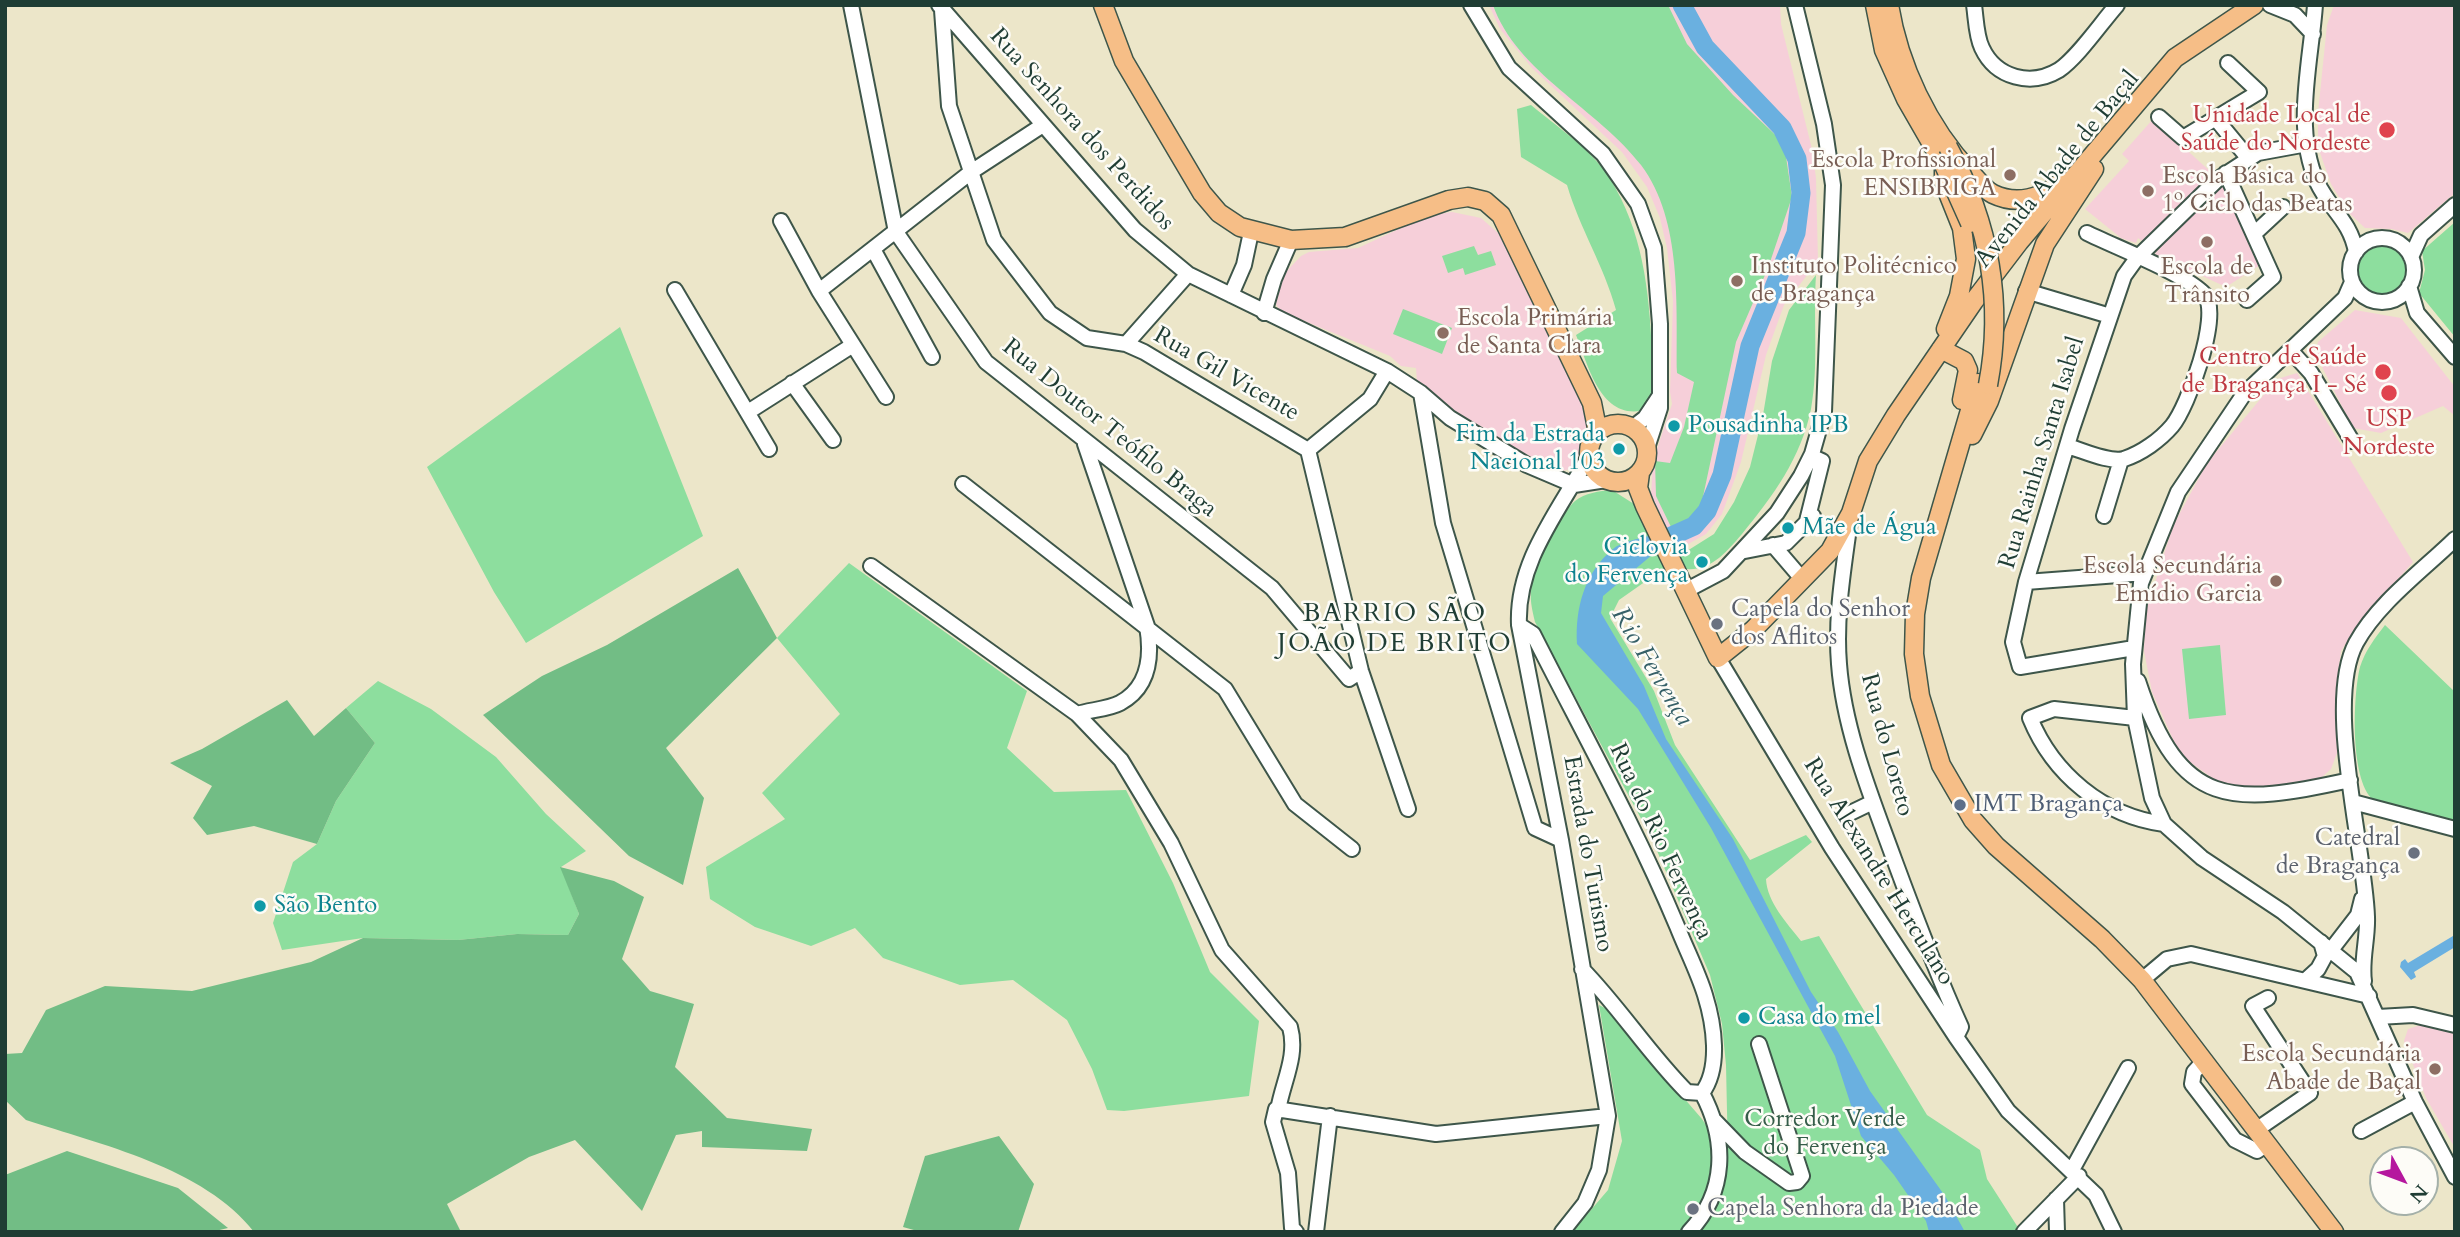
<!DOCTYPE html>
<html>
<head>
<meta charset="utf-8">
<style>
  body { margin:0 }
  #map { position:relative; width:2460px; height:1237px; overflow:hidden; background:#ece6c9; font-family:Cardo,serif }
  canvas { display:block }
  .frame { position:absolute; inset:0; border:7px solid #1f3d34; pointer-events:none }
  .north { position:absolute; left:2369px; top:1146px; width:70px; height:70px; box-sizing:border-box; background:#fdfcf7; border:2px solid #a4b0a9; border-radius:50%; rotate:131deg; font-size:19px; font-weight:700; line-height:28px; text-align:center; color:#1f3d34 }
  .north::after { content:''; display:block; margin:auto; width:24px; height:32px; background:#b5179e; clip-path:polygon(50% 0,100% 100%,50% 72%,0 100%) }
</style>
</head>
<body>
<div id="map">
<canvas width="2460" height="1237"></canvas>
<div class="frame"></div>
<div class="north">N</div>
</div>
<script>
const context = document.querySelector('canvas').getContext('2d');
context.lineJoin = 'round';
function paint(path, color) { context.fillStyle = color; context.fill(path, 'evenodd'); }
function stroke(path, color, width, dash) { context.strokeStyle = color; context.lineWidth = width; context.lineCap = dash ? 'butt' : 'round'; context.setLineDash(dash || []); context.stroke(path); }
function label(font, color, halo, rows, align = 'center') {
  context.font = font + ' Cardo,serif'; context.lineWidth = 5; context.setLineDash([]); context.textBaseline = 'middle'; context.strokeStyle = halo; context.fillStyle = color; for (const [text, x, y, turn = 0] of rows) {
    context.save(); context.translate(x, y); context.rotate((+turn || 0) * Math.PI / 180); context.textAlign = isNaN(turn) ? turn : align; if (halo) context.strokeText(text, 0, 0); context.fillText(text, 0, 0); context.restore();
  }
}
paint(new Path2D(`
  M1489,5H1780L1781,24L1812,149L1816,178L1818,261L1784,305L1766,355L1741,462L1722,514L1706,534L1676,551L1651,496L1653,461L1672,404L1670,392L1673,301L1667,248L1660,218L1647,187L1622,152L1532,68L1500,29Z
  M2334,5H2455V193L2408,233L2392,229L2365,228L2348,212L2331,184L2318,147V113L2327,25Z
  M2153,119L2213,174L2146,244L2138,238L2136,243L2121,238L2085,209L2129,161L2122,154Z
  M2224,182L2260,265L2226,287L2155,254L2172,230Z
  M1452,212L1481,218L1498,233L1584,399L1589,420L1580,453L1570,469L1558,472L1467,421L1417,382L1416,368L1401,366L1390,356L1280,311L1276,304L1283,275L1301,256L1309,252L1358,248L1427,216Z
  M2355,310L2401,318L2455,387V416L2443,406L2381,433L2353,428L2315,353L2318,342Z
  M2297,373L2413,562L2357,626L2341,651L2336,690L2337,753L2331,769L2321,778L2295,785L2250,790L2218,782L2180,755L2152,692L2144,651L2145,614L2173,526L2207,463L2277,379Z
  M2421,1025L2455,1034V1148L2426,1098L2404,1041L2408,1029Z`), '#f6cfd9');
paint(new Path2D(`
  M1493,5H1668L1687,44L1733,95L1784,143L1792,197L1768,268L1736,342L1701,506L1689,519L1671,527L1656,496L1655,461L1670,463L1684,427L1694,382L1677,373C1676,307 1683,221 1641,165C1599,110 1516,72 1493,5Z
  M1531,105C1556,126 1591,149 1609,177C1643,231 1649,290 1652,351C1653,365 1657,386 1650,399C1648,403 1643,407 1640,411C1600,417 1588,365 1576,335L1616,310C1604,266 1580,229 1567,185L1521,157L1517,109Z
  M2455,222V337L2419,293L2425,270L2422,251Z
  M2357 270a25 25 0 1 1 50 0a25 25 0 1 1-50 0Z
  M1474,246L1478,255L1491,251L1496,265L1465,275L1463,268L1448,273L1442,256Z
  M1816,275C1813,319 1819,366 1811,409C1801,458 1773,496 1742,534C1727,551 1712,571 1686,569L1679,556L1714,534L1734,502L1750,467L1763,415L1772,361L1789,310Z
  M1403,309L1452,328L1442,354L1393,334Z
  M620,327L703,536L526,643L494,592L427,467Z
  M1612,490L1634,504L1666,567L1619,600L1610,618L1654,691L1675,745L1750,860L1806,835L1812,842L1766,879C1767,902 1787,923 1801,941L1819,936L1927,1115L1980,1150L1987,1179L2019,1229L2017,1232H1572L1608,1190L1622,1141L1599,1005L1607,1009L1702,1119L1728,1158L1726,1065L1722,1024L1710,975L1652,839L1535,622C1532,609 1529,598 1532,584C1534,567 1562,512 1575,501C1585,493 1599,491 1612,490Z
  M849,563L1027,691L1007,748L1054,792L1126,790L1173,883L1210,972L1259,1021L1249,1096L1124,1111L1107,1110L1092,1069L1067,1020L1013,980L960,985L883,958L855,928L811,946L755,927L710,899L706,867L785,819L762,793L840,714L777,638Z
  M2385,625L2455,692V824C2433,818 2395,813 2376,802C2349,786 2353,694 2360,667C2365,651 2375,638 2385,625Z
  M2220,645L2226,715L2189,719L2182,649Z
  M378,681L431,709L496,757L546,814L586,851L561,867L579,914L568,935L517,934L458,940L363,938L282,950L273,923L293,862L317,844L336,801L375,743L346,708Z`), '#8dde9e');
paint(new Path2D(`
  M738,568L777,638L666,748L704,798L683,885L629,856L483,715L542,676L607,645Z
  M287,700L314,736L346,708L375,743L336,801L317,844L254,826L207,835L193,818L212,786L170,763L202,749Z
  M560,867L614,881L644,897L622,959L650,991L694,1004L675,1067L727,1118L812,1129L807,1151L702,1147V1131L676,1135L642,1211L575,1140L529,1157L447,1204L461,1232H254C205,1168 99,1144 26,1120L5,1100V1054L22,1053L46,1010L105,986L192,991L311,962L363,938L458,940L517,934L568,935L579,914Z
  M999,1136L1034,1184L1018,1232H921L903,1227L925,1156Z
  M67,1151L178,1188L228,1228L211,1232H5V1175Z`), '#72bd85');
paint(new Path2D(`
  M1649,536L1658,550L1603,596L1601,613L1644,686L1666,739L1733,839L1811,992L1838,1032L1870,1091L1945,1196L1965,1232H1929L1926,1221L1894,1175L1861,1136L1835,1056L1711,828L1638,709L1577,644C1575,609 1584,573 1613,549C1621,542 1638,539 1649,536Z
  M2453,936L2455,947L2414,972L2416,977L2411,980L2400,967L2401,962L2405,959L2408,963Z`), '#6ab0e0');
stroke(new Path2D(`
  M1647,547L1694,526L1707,511L1722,475L1750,346L1796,233L1801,193L1797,159L1782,128L1705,47L1682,5`), '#6ab0e0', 19);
const minor = new Path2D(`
  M851,5L896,232L986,362L1272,588L1349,679L1361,671
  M939,5L1135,230L1188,274L1387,371L1421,393L1450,418L1527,465L1574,485L1606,480
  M1471,5L1509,68L1603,154L1638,204L1654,248L1660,324V408L1647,448
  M1974,5C1976,18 1976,36 1982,48C1996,78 2031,87 2059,70C2078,57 2101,23 2117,5
  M2270,5L2295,15L2313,34
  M2315,5C2311,61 2293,129 2317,182C2330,210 2350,220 2356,252
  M942,10L949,106L994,240L1050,313L1087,338L1126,344L1144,352L1308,450L1370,399L1387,371
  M2159,117L2183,138L2259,92L2228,63
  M2216,119L2249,159
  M2226,173L2273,277L2247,300
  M781,221L819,291
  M2254,234L2283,207
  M2350 270a32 32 0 1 1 64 0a32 32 0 1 1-64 0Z
  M873,249L932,357
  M2411,257L2421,235L2455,205
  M2352,282L2345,298L2244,394L2178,492L2141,583L2133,664L2135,718L2152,798L2164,824L2202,858L2283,912L2357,972L2415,1102L2455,1177
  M2409,286L2417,313L2455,357
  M675,290L769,449
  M2026,291L2110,316
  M1231,295L1244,265L1251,232
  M1264,313L1274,279L1291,240
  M1126,344L1188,274
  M2291,351L2311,373L2352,441
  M792,383L833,440
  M1421,393L1443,523L1535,828L1561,840
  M886,397L819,291L971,172L1043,125
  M748,412L853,345
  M1632,428L1645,418L1659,397
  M2067,446C2082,450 2109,463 2124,459C2142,453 2160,440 2172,426C2188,407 2221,316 2205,295C2186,274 2115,247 2087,233
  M1308,450L1361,671L1408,809
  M963,484L1225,689L1295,804L1352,849
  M2104,516L2121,460
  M1850,520C1844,567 1835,615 1839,664C1844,730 1871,796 1894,859C1915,916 1936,972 1961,1027L1956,1037
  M1807,521L1822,461L1811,456
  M1773,545L1803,580
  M1745,551L1786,543L1813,516
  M871,566L1077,714L1121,760L1171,843L1222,950L1290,1027C1298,1056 1283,1081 1278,1110
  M2026,582L2145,573
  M1687,590L1723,571L1777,513L1801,476L1812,454L1824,412L1833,185L1824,124L1795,5
  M1519,625L1533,634C1582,731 1635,826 1677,926C1686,949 1698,972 1705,995C1714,1024 1721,1068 1702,1093
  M2134,648L2020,667L2013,642L2026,582L2072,429L2124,276L2137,258L2218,179L2258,153L2307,144
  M1718,658L1832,848L1956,1037L2008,1111L2096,1195L2114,1232
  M2138,681C2180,810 2232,806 2350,780
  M1077,714C1090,710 1109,709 1120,703C1150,687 1152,655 1147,626L1085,444
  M2135,718L2054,709L2030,718C2053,774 2103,816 2164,824
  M2353,802L2455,829
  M1844,816L1873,802
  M2331,950L2358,915L2362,899
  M1582,969C1620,1008 1649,1054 1687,1092L1702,1093
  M2142,980L2167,959L2191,954L2369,996
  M2306,980L2318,969L2325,956L2321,942
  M2364,981C2361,960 2368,938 2367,917C2365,848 2324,703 2356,643C2378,603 2422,571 2455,539
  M2378,1017L2413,1015L2455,1025
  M2204,1061L2194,1072L2192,1084L2235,1140L2257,1151L2267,1144
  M1715,1121L1745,1152L1789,1183L1797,1182L1802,1176L1759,1044
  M2256,1130L2310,1093L2253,1006L2268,998
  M2361,1131L2415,1102
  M2072,1170L2128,1068
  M2056,1199L2057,1232
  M1296,1232L1292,1228L1288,1173L1273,1122L1276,1109L1436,1134L1608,1116
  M1316,1232L1330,1116
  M1562,1232L1585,1203L1599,1170L1608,1116L1561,840L1519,625C1516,561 1560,510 1589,456
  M1689,1232C1727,1192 1727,1140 1702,1093
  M2024,1232L2079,1176`);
const major = new Path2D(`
  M1103,5L1124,61L1202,193L1219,213L1240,227L1291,240L1345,237L1449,200L1468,197L1485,201L1501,215L1592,403L1598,433
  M1875,5L1884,50L1906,99L1944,165V183L1962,228L1966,259L1959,296L1946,329
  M1889,5C1899,66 1928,127 1970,172C1977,179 1983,189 1993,194C2018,206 2041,198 2062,182
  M1941,349L1964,361L1968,370L1962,400
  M1978,383L1921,578L1915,614L1914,654L1920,696L1941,765L1973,820L1996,846L2102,939L2142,980L2334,1232
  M1589 453a29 29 0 1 1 58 0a29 29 0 1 1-58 0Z
  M1972,435L1989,401L2045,244L2094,169
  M1640,473L1638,488L1645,506L1718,658L1753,630L1830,551L1851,513L1868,461L1896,415L1974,301L2019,242L2175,58L2254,5`);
stroke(minor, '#3e564a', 18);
stroke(major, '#3e564a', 21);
stroke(minor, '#fff', 14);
stroke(major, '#f6be87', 18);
const majorBridge = new Path2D(`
  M1948,147C1989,222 2004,301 1988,385
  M1944,165L1970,223`);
stroke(majorBridge, '#3e564a', 21, []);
stroke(majorBridge, '#f6be87', 18);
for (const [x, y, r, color] of [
  [2387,130,9,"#e0444e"],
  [2010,175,7,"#8d6e63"],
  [2148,191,7,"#8d6e63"],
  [2207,242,7,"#8d6e63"],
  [1737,281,7,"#8d6e63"],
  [1443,333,7,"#8d6e63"],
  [2383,372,9,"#e0444e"],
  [2389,393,9,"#e0444e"],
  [1674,426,7,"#0f9aa8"],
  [1619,449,7,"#0f9aa8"],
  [1788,528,7,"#0f9aa8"],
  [1702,562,7,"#0f9aa8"],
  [2276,581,7,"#8d6e63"],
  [1717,624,7,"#6b7280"],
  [1960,805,7,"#5c6f8a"],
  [2414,853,7,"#6b7280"],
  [260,906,7,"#0f9aa8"],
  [1744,1018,7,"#0f9aa8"],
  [2435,1069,7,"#8d6e63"],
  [1693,1209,7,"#6b7280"]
]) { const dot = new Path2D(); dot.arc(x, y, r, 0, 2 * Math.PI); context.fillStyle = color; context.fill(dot); stroke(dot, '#fdfcf7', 2.5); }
label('24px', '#be3a42', '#fdfcf7', [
  ["Unidade Local de",2371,116],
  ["Saúde do Nordeste",2371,144],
  ["Centro de Saúde",2367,358],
  ["de Bragança I - Sé",2367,386],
  ["USP",2389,420,"center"],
  ["Nordeste",2389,448,"center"]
], 'right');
label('24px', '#1f3d34', '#fdfcf7', [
  ["Rua Senhora dos Perdidos",1081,130,48],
  ["Avenida Abade de Baçal",2058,170,-51],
  ["Rua Gil Vicente",1226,375,30],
  ["Rua Doutor Teófilo Braga",1109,429,39],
  ["Rua Rainha Santa Isabel",2043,453,-73],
  ["Rua do Loreto",1886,745,75],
  ["Rua do Rio Fervença",1660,842,65],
  ["Estrada do Turismo",1587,854,80],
  ["Rua Alexandre Herculano",1878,872,58]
]);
label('24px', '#785e54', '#fdfcf7', [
  ["Escola Profissional",1996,161],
  ["ENSIBRIGA",1996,189],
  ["Escola Básica do",2162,177,"left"],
  ["1º Ciclo das Beatas",2162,205,"left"],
  ["Instituto Politécnico",1751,267,"left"],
  ["de Bragança",1751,295,"left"],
  ["Escola de",2207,268,"center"],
  ["Trânsito",2207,296,"center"],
  ["Escola Primária",1457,319,"left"],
  ["de Santa Clara",1457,347,"left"],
  ["Escola Secundária",2262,567],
  ["Emídio Garcia",2262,595],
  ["Escola Secundária",2421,1055],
  ["Abade de Baçal",2421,1083]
], 'right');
label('24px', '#0d838f', '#fdfcf7', [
  ["Pousadinha IPB",1688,426],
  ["Fim da Estrada",1605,435,"right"],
  ["Nacional 103",1605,463,"right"],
  ["Mãe de Água",1802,528],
  ["Ciclovia",1688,548,"right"],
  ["do Fervença",1688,576,"right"],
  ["São Bento",274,906],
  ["Casa do mel",1758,1018]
], 'left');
label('24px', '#5b616d', '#fdfcf7', [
  ["Capela do Senhor",1731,610],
  ["dos Aflitos",1731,638],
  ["Catedral",2400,839,"right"],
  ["de Bragança",2400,867,"right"],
  ["Capela Senhora da Piedade",1707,1209]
], 'left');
label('24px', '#4e5e75', '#fdfcf7', [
  ["IMT Bragança",1974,805]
], 'left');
label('24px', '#355d49', '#fdfcf7', [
  ["Corredor Verde",1825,1120],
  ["do Fervença",1825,1148]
]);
context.letterSpacing = '2px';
label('26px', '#1f3d34', '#fdfcf7', [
  ["BARRIO SÃO",1395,615],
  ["JOÃO DE BRITO",1395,645]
]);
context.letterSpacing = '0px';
label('italic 26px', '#366068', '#fdfcf7', [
  ["Rio Fervença",1651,667,59]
]);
</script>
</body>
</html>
